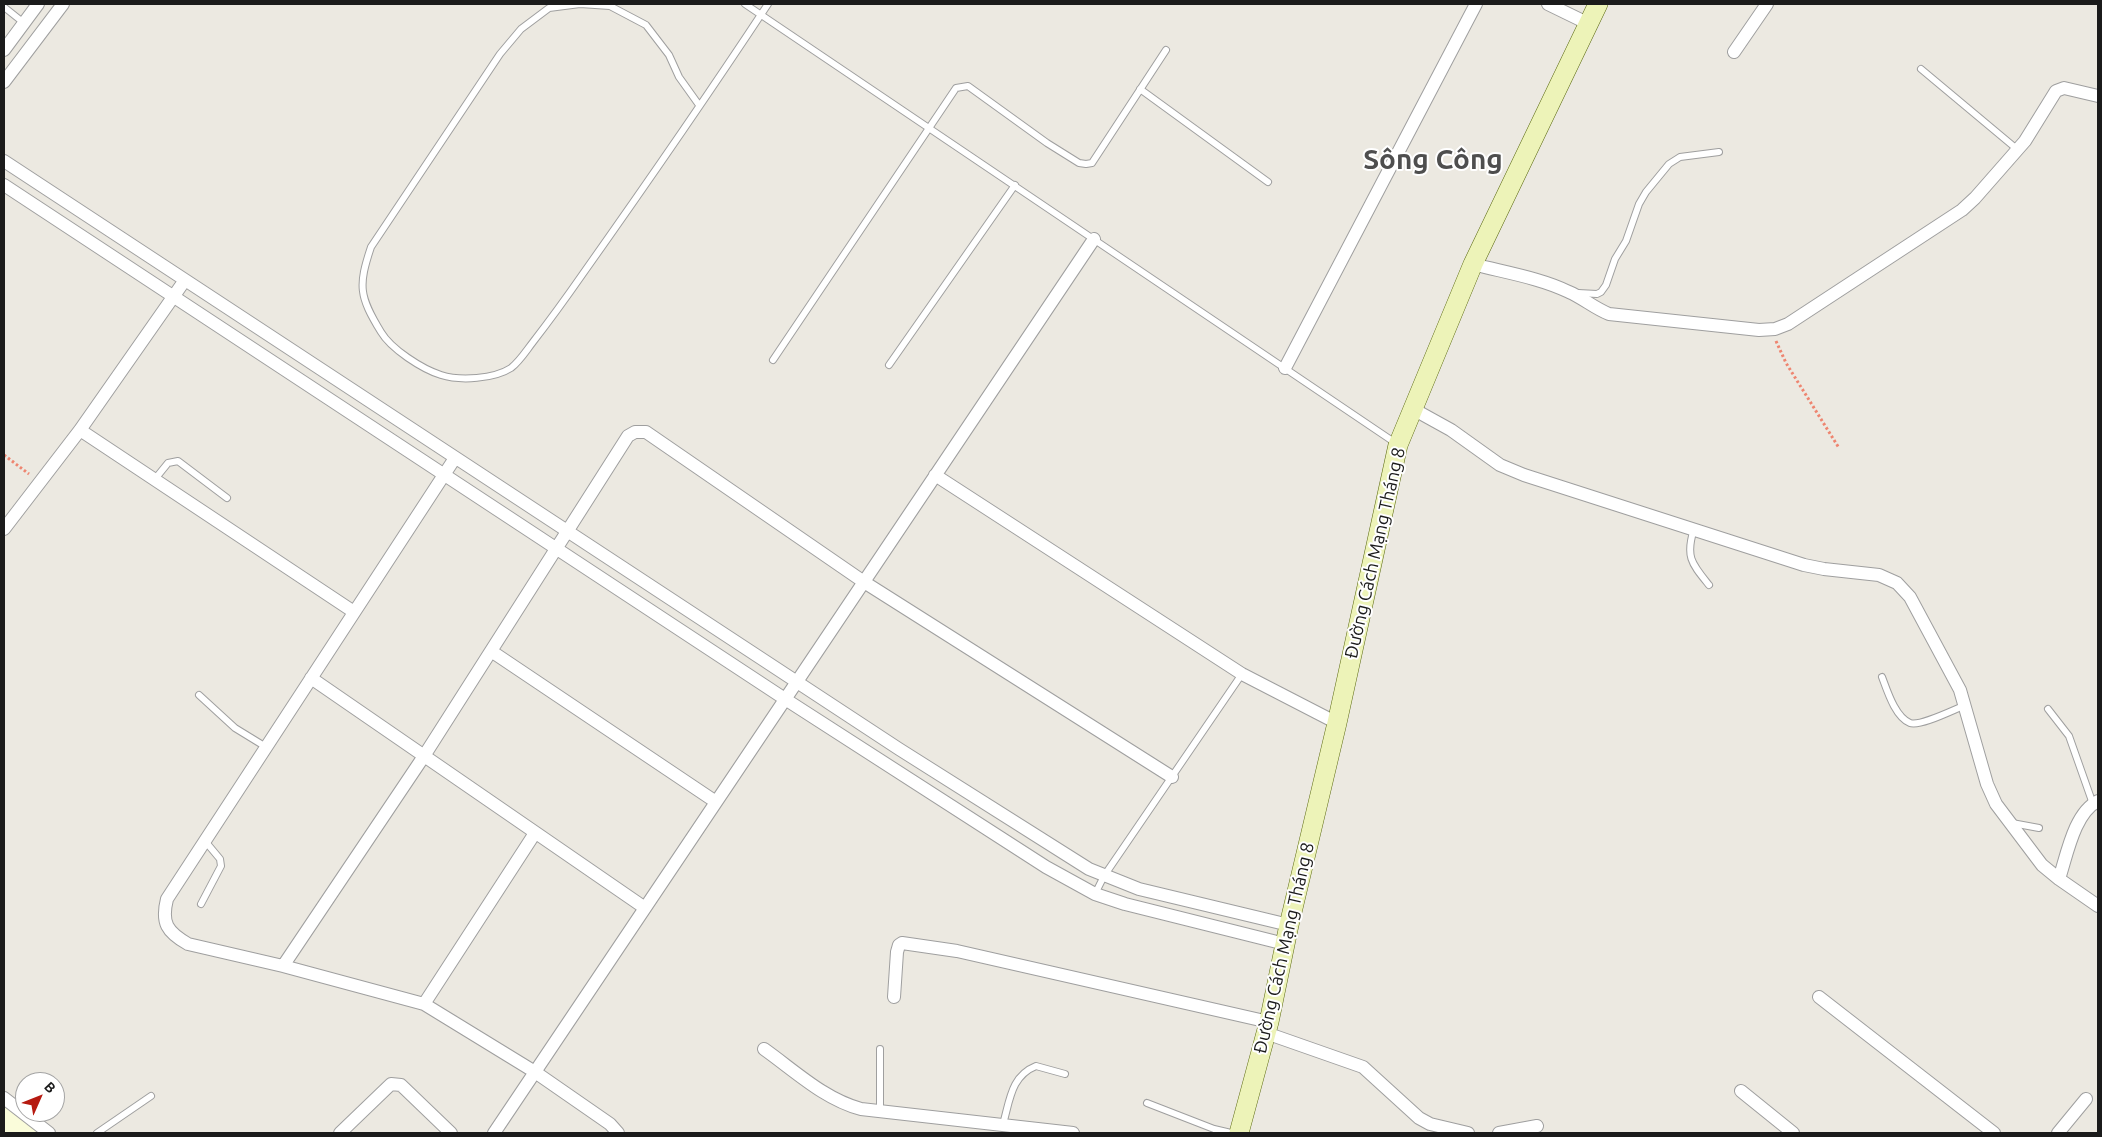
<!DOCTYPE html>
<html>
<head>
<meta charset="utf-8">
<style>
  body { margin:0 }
  #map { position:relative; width:2102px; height:1137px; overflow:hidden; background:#ece9e1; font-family:Ubuntu,sans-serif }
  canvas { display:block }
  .frame { position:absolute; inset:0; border:5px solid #1b1b1b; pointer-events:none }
  .north { position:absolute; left:15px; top:1072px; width:50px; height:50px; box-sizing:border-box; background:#fff; border:1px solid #a4a4a4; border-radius:50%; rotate:46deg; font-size:14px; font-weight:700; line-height:20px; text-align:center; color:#1b1b1b }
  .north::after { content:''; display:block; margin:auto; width:18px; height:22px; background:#b61a10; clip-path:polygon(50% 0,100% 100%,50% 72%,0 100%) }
</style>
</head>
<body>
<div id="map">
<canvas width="2102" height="1137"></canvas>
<div class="frame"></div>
<div class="north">B</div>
</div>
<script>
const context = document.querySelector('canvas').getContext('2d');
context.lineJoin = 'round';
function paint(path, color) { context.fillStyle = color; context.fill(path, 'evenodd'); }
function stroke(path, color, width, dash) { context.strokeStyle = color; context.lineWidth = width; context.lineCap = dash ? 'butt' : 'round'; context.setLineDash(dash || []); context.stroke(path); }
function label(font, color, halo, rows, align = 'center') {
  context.font = font + ' Ubuntu,sans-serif'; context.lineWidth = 4; context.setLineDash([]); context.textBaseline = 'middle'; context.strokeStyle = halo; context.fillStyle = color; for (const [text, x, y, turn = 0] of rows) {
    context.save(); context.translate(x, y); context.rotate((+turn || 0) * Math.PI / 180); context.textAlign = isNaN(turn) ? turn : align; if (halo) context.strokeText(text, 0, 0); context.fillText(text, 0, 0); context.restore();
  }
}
paint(new Path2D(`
  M4,1102L43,1133H4Z`), '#fafcda');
const lane = new Path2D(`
  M745,4L1397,444
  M4,7L24,23
  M1921,69L2018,150
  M1140,89L1268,182
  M699,105L679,77L669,55L646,25L610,6L580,4L549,8L521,29L500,54L371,247C358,286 359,296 381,332C391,349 422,369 441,375C460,381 494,379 511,368C520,361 526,351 533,342C550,320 566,298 582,275C645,186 708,95 768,4
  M1578,293L1597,294L1601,292L1606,285L1615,259L1626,241L1639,204L1646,192L1669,164L1680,157L1719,152
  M773,360L956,88L968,86L1047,143L1079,163L1086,164L1092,163L1166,50
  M889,365L1015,185
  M155,479L168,463L178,461L227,498
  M1694,529C1685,557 1692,564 1709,585
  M1882,677C1887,690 1895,717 1910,723C1920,727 1955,709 1966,705
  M199,695L235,728L266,747
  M2048,709L2069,736L2093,804
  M2012,823L2039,828
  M1095,894L1104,876L1242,674
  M201,904L221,866L220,859L205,841
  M880,1049V1111
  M1147,1103L1214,1129L1231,1133
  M1003,1124C1010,1100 1011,1076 1036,1066L1065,1074
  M97,1133L151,1096`);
const street = new Path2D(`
  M1548,4L1587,23
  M4,50L38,4
  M1734,52L1767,4
  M4,82L63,4
  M4,161L899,749L1089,869L1139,889L1289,925
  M4,185L785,699L1046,867L1095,894L1125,904L1285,944
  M1473,264C1503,272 1541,278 1569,292C1583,298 1594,308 1609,314L1759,330L1775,329L1788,324L1962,210L1975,198L2025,141L2056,91L2064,88L2098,96
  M1285,368L1476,4
  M1413,409L1451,430L1500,465L1524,475L1804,565L1824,569L1879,575L1897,583L1910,597L1960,690L1987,784L1996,804L2042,865L2059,879L2098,906
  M80,430L354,612
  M455,458L167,899C161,923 167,932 188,944L283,966L424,1004L535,1072L610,1124L618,1133
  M935,475L1242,674L1337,723
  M4,529L80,430L185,280
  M491,651L716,802
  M311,678L645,908
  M2059,879C2067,855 2074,813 2098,801
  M283,966L424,756L628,436L635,432H646L864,582L1172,777
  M894,997L897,952L899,945L902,943L957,951L1269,1022
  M1819,997L1994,1133
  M424,1004L535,833
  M1266,1033L1363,1067L1419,1118L1430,1124L1468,1133
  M764,1049C795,1071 824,1099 861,1109L1073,1133
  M1741,1091L1793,1133
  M4,1098L49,1133
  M340,1133L391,1084L401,1085L451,1133
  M494,1133L1094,239
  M1499,1133L1537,1126
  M2058,1133L2086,1099`);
const secondary = new Path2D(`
  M1239,1133L1269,1022L1289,925L1337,723L1398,445L1473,264L1598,4`);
stroke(lane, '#9f9f9f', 8);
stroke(street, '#9f9f9f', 14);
stroke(secondary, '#58670d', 20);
stroke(new Path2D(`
  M1776,341L1786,363L1839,448
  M4,455L29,474`), '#ee8570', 3, [2.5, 2.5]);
stroke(lane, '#fff', 6);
stroke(street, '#fff', 12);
stroke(secondary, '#edf3b8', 19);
label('18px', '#1b1b1b', '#fff', [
  ["Đường Cách Mạng Tháng 8",1375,553,-77],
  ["Đường Cách Mạng Tháng 8",1284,948,-77]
]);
label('bold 28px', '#4e4e4e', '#fff', [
  ["Sông Công",1433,160]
]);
</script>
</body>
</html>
